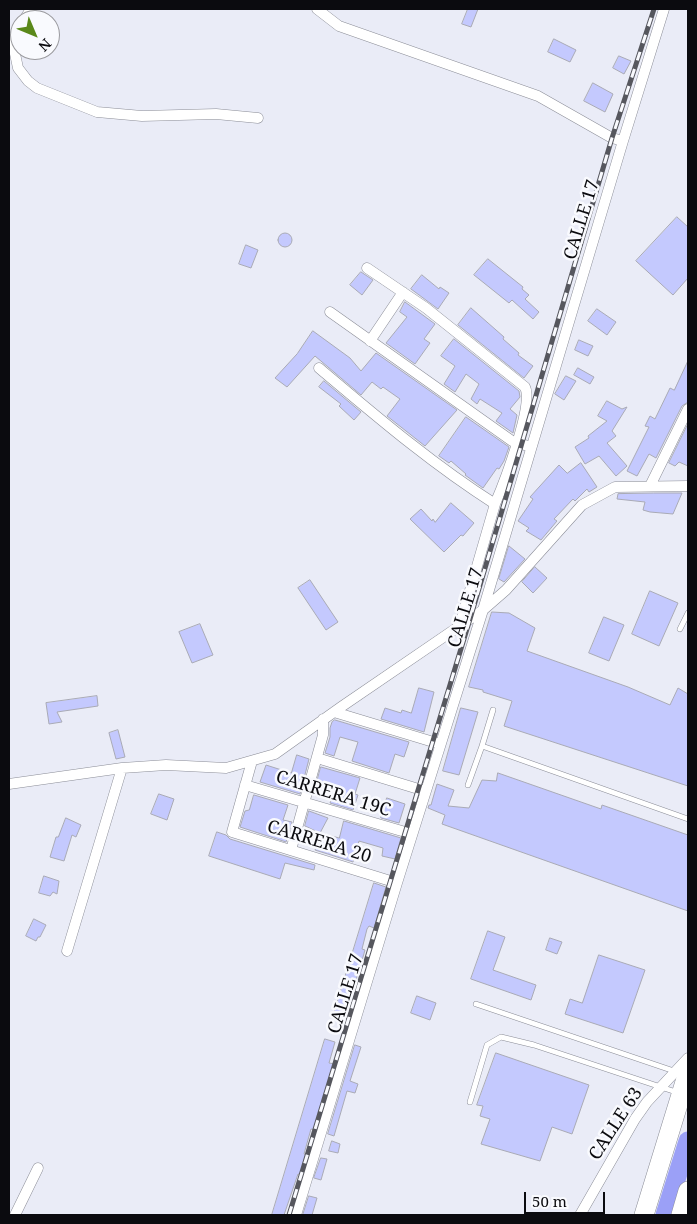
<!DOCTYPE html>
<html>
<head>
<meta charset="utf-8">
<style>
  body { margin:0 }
  #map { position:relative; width:697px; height:1224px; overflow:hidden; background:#eaecf7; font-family:"Noto Serif",serif }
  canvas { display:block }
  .frame { position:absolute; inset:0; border:10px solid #0b0b0f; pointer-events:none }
  .north { position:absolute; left:10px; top:10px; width:50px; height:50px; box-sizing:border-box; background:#f9fafe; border:1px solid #9a9a9e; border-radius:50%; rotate:135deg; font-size:14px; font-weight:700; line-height:20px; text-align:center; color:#0b0b0f }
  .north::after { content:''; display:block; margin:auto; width:18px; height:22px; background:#5a881a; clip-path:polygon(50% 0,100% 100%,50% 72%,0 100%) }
  .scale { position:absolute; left:524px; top:1192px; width:81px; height:22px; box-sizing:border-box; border:2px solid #0b0b0f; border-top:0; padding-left:6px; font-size:15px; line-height:18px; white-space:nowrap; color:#0b0b0f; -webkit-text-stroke:4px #f9fafe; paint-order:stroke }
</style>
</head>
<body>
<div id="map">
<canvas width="697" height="1224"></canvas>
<div class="frame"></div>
<div class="north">N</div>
<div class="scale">50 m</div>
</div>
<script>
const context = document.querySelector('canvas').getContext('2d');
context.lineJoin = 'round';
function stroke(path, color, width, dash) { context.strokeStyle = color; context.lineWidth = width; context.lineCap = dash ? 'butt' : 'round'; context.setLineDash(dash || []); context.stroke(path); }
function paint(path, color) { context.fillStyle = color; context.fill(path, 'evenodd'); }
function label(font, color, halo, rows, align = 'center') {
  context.font = font + ' "Noto Serif",serif'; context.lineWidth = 5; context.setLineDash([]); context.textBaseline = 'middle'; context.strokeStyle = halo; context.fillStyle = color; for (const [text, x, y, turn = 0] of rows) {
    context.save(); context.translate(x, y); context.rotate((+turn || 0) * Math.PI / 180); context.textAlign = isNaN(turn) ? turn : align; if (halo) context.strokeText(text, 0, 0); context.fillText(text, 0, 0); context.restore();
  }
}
stroke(new Path2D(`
  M665,1215L688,1141`), '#9ba0f7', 19);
const building = new Path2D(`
  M468,9H478L471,27L462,24Z
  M554,39L576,50L570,62L548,52Z
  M619,56L631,61L624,74L613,68Z
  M593,83L613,94L605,112L584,101Z
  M677,217L688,227V278L673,295L636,261Z
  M278 240a7 7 0 1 1 14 0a7 7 0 1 1-14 0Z
  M246,245L258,250L251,268L239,264Z
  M488,259L523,287L522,289L529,295L525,299L539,312L533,319L512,300L509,303L474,275Z
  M361,272L373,280L362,295L350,285Z
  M422,275L439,289L440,287L449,293L438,309L411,289Z
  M405,302L435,324L424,339L430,343L415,364L386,343L407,317L400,312Z
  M471,308L504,337L503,339L519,353L518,355L533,366L524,378L458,325Z
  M597,309L616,322L607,335L588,321Z
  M313,331L350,358L361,371L376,353L457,410L425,446L387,416L400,399L383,387L381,389L372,382L361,395L315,356L287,387L275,378L297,354Z
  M454,339L519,391L520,397L510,409L517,415L513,433L496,421L502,413L480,399L477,404L471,399L479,384L466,374L455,392L444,384L455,366L441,356Z
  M579,340L593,346L588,356L575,350Z
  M688,361V402L682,406L656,458L649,454L637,476L627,471L649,427L645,426L650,416L655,419L670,388L674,390Z
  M578,368L594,377L590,384L574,375Z
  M566,376L576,381L564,400L555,394Z
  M324,381L361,412L354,420L339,406L341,404L319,387Z
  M607,401L622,409L627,407L612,431L616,436L607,443L627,466L616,476L599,456L585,464L575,447L589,438L588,436L607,421L598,416Z
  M466,417L509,447L504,461L499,469L497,468L483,488L465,475L466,474L451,461L449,463L439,456Z
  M688,424V466L679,462L675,466L669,463Z
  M581,463L597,487L589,492L587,489L575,501L573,499L554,519L557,521L541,540L526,531L529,528L518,521L533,499L530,497L559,465L567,473Z
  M654,493H682L673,514L650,512L643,510L645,502L617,499L618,494Z
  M451,503L474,523L463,536L461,535L444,552L410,519L421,509L432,521L433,519L435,522Z
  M509,546L525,559L504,582L499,579Z
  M535,567L547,578L533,593L522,582Z
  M310,580L338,622L326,630L298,588Z
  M650,591L678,603L659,646L632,634Z
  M492,612L509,613L535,628L527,651L628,687L670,705L678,688L688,694V786L504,726L512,701L483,692V690L469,687Z
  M604,617L624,625L609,661L589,653Z
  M200,624L213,655L192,663L179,632Z
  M419,688L434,692L424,732L381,719L385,708L401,713L402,710L411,713Z
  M97,696L98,706L57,712L62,722L49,724L46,703Z
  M461,708L478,712L459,775L443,771Z
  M335,720L409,742L404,757L395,754L389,773L352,761L358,742L340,737L334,756L325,753L330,737V728L332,722Z
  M118,730L125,757L116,759L109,733Z
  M297,755L309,759L300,794L260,782L266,765L291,773Z
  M321,767L360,778L355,794L358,795L353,810L330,803L335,788L317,782Z
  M498,773L601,809L602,805L688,835V911L442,824L445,815L428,808L429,805H431L437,784L454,790L448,806L469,808L482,780L496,781Z
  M159,794L174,799L167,820L151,814Z
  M254,795L288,805L283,820L292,822L286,842L240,827L245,811L249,810Z
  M387,798L405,804L399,823L381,818Z
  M309,811L328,818L320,833L305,826Z
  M66,818L81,825L76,837L72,835L64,861L50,857L56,837H58Z
  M344,821L401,838L395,859L382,856L383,848L359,841L353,862L315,850L321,833L339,838Z
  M217,832L226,835L230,839L315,865L314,870L285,863L280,879L209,856Z
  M44,876L59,881L57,894L53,892L50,896L39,893Z
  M374,883L386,887L374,928L369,926L367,929L362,949L365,950L359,971L353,988H352L342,1020L333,1017Z
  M34,919L46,925L40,937H38L36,941L26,936Z
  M488,931L505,937L493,970L536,985L531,1000L471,979Z
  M550,938L562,942L557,954L546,950Z
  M599,955L645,970L623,1033L565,1014L570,999L582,1003Z
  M417,996L436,1003L430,1020L411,1013Z
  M325,1039L335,1042L329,1063L335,1064L315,1130L311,1129L304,1154L307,1155L301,1175L298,1174L284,1215H272Z
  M355,1045L361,1047L350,1081L358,1084L355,1093L347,1091L334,1136L328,1134Z
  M496,1053L589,1085L572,1134L552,1127L540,1161L481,1144L490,1119L480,1116L483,1106L477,1105Z
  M332,1141L340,1144L338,1153L329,1151Z
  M321,1158L327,1159L321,1180L314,1178Z
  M309,1196L317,1198L312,1215H303Z`);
paint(building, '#c4c9fe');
stroke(building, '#a9aab5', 1);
const lane = new Path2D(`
  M680,629L688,613
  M482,746L688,819
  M468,785L482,746L493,710
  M476,1004L674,1071
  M470,1102L487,1045L501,1037L534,1045L679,1093`);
const street = new Path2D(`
  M317,9L339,26L538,96L612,138L623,141
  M24,20L31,9
  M20,27L15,35L13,44L18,68L28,81L37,88L97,112L142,116L216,114L258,118
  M330,312L512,441L531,447
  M370,341L403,292
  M319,368C376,416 432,464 495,504C504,483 534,405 525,387L426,308L367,268
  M650,486L688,409
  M460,625L495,504
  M334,712L440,744
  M317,758L425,791
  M252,761L232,832L397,883
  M9,784L122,768L166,765L226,768L275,754L341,707L483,610L506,590L582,505L615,487L688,486
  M245,785L412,834
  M291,850L323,735V719
  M67,951L122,768
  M15,1215L38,1168
  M296,1215L397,883L483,610L623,141L664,9
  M580,1215L635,1119L647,1102L688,1058`);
const highway = new Path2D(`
  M644,1215L688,1072
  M681,1215L688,1191`);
stroke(lane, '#8b8d97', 6);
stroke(street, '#8b8d97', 11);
stroke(highway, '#8b8d97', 20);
stroke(lane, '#fff', 5);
stroke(street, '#fff', 10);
stroke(highway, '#fff', 19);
const rail = new Path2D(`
  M289,1215L470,619L612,138L654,9`);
stroke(rail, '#56575e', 5);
stroke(rail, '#f9fafe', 3, [9]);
label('18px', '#0b0b0f', '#f9fafe', [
  ["CALLE 17",582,220,-73],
  ["CALLE 17",466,608,-73],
  ["CARRERA 19C",333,794,17],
  ["CARRERA 20",319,842,17],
  ["CALLE 17",346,994,-73],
  ["CALLE 63",616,1124,-57]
]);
</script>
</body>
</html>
